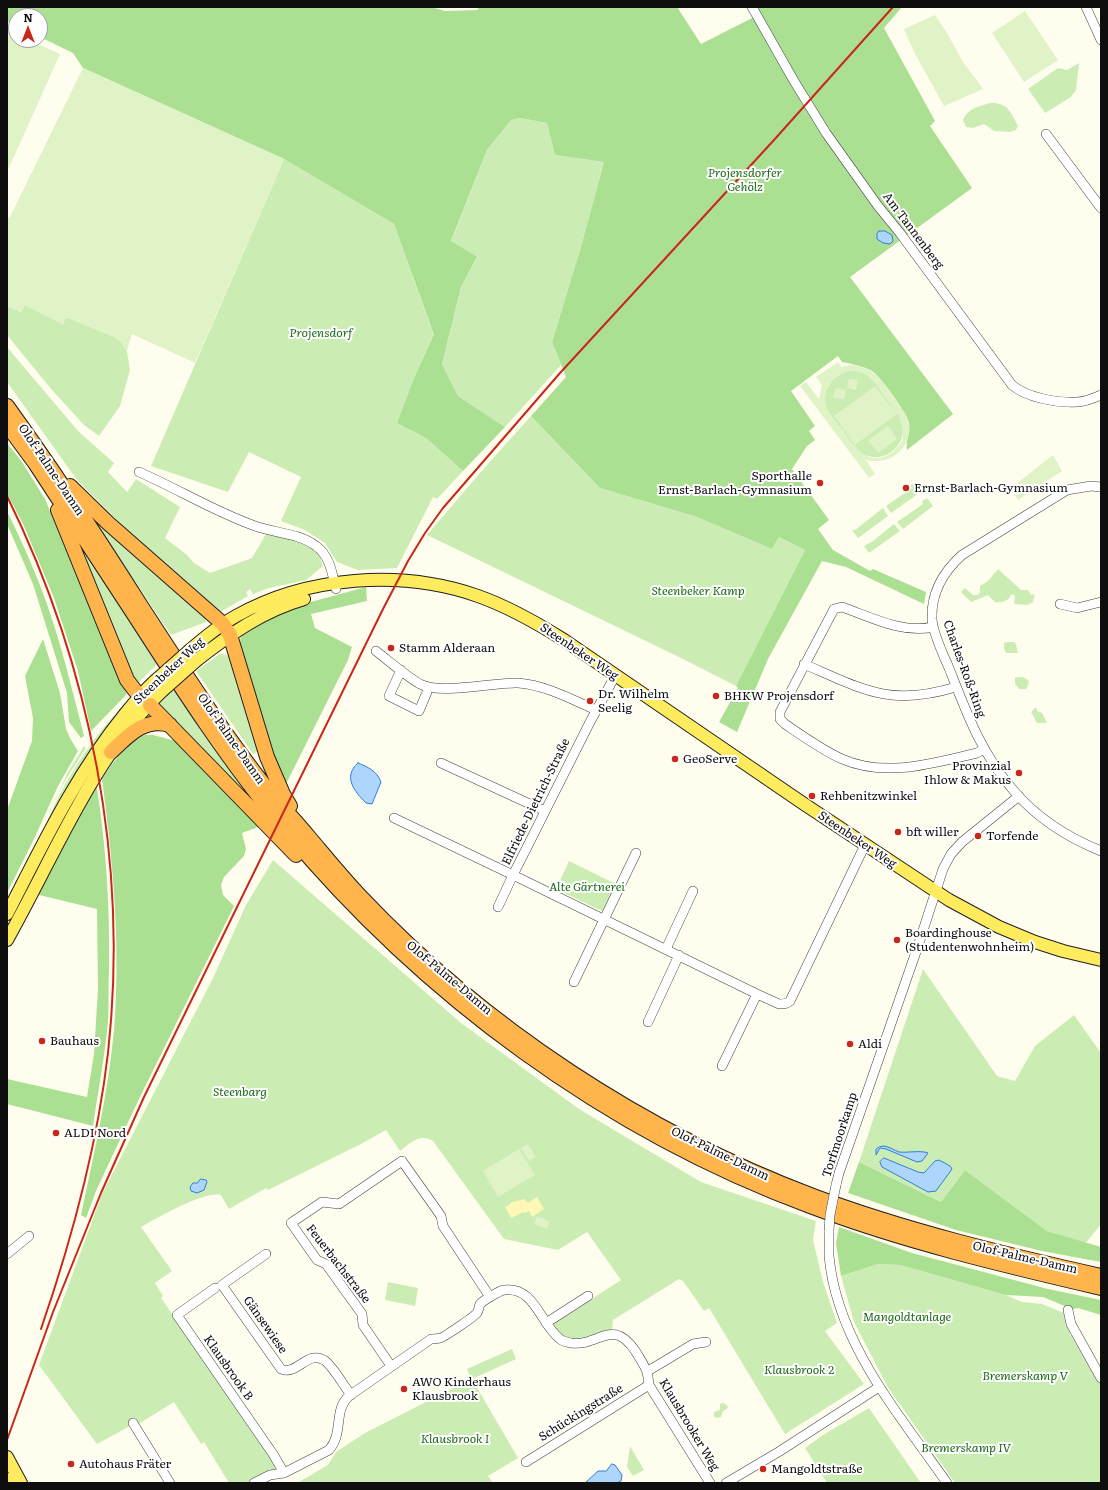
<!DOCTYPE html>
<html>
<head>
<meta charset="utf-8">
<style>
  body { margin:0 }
  #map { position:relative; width:1108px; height:1490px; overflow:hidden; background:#fffeee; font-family:Literata,serif }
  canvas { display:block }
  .frame { position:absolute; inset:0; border:8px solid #0e0e0e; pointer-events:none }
  .north { position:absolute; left:8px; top:8px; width:40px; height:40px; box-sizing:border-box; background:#fff; border:1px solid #9f9f9f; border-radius:50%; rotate:0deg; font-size:11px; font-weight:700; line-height:16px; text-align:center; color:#0e0e0e }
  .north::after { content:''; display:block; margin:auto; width:14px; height:18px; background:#c9271a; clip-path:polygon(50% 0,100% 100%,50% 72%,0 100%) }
</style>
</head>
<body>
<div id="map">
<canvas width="1108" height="1490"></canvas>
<div class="frame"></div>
<div class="north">N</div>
</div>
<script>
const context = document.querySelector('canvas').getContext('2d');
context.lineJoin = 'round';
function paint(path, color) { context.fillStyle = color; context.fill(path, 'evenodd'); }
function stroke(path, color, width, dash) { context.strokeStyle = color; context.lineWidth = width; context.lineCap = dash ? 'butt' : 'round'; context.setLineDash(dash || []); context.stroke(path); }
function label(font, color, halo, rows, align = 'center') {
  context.font = font + ' Literata,serif'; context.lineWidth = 4; context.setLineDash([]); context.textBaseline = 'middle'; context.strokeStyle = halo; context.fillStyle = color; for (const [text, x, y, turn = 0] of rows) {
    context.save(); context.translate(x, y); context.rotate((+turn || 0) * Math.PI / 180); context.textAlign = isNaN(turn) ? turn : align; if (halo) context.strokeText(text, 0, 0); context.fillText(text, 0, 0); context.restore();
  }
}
paint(new Path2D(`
  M1079,63L1076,90L1071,97L1045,113L1028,89L1058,68L1067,70Z
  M990,103C1007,102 1011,112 1018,126L1016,130L1010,132L994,131L984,124L973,128L966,127L963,120C967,109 979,106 990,103Z
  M520,118L547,123L555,155L604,162L581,247L552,342L561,365L505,427L458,396L442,364L461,287L477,258L451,242L487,150L511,120Z
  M284,159L394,224L434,336L414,378L397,423L426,438L463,471L437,499L433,497L397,568L358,570L337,562L325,543L305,530L281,521L301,477L249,452L228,492L151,466Z
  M25,305L63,324L66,317L115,337L121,342L127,351L130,370L120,406L99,436L84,425L51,389L7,335V306L21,312Z
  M7,347L78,431L114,463L108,472L127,492L136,479L180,507L165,538L187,555L194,563L210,573L252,558L266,534C283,538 310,541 320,557C321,560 322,563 323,566L306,580L269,588L253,594L250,589L246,592L248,596L220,612L146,549L77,480L7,382Z
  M848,371C854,370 860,371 866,374C874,379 879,388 884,395C890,403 898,411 901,420C907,433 899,450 886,455C877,459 867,457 860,452C853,447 848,438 843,431C838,424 832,418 828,411C819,393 831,376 848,371Z
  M531,416L600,488L697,517L772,549L779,537L805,550L736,686L683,659L427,535L479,474Z
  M915,482L922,491L891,513L886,506L912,488L910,486Z
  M927,498L933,506L903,529L897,522L923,504L922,501Z
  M83,504L206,615V622L171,635Z
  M883,508L888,516L858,538L852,530H855Z
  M894,524L900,531L869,553L864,546L873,541Z
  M74,533L157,664L136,685Z
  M998,569L1021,590H1028L1031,595L1035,594L1033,602L1027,605L1014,604L1015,596L1012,594C1008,601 1003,603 995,602L988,595L971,602L961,592L965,588L973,595H978L980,592V586L988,581Z
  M1007,642H1014L1016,644L1018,653H1006L1004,649V643Z
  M220,654L233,656L259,751L253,754L196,671Z
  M1018,677H1023L1028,680L1029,683L1026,689H1019L1015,684V678Z
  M174,687L260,808L158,703Z
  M124,705L126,707L42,835C58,790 90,739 124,705Z
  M1035,708H1037V711L1042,713L1047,723H1037L1031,712Z
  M84,746L86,748L63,784L45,821L68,772Z
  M273,860L461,1023L579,1109L701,1182L816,1221L813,1240L823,1282L837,1323L825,1331L864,1384L785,1434L709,1308L704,1311L683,1281L679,1279L613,1320L612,1330C598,1330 581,1344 567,1338C562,1336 557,1328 553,1324L621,1280L587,1232L558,1250L504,1239L433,1141C420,1133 410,1143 400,1151L386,1130L361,1144L268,1190L266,1188L229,1209L221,1195C203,1191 158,1218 141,1227L172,1271L155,1283L163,1296L161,1298L282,1473L254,1483H229L204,1442L201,1444L174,1402L132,1428L130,1426L97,1444L39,1365L102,1194L213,978L246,905Z
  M569,861L618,885L604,912L556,889Z
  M923,969L997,1076L1015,1081L1035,1046L1074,1015L1101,1053V1224L1086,1243L1047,1231L965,1170L941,1202L859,1162Z
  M878,1264L900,1265L1006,1295L1022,1302L1042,1304L1064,1313L1070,1334L1101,1384V1483H955L887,1386L854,1322L841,1276Z
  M388,1282L418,1288L415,1306L385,1300Z
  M512,1349L516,1359L472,1379L518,1458L488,1476L493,1483H297L328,1465L336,1452L365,1433L471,1379L467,1369Z
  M723,1403L727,1405L728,1408L723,1411L721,1417L716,1418L714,1416V1412L720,1410V1404Z
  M869,1408L921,1483H827L805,1448L823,1435Z
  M630,1446L644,1470L633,1476L627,1467Z`), '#cbedb4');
paint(new Path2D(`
  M7,7H431L445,11L478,10V7H677L701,44L756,16L752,7H902L884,28L935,121L930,126L972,188L850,277L953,414L907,450C905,441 911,433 909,423C907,413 881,377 872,371C863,366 852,364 842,362L838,356L791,391L815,426L809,431L815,440L807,446L792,469L829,520L818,529L833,550L870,571L873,569L926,592L924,604L846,567L822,561L768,659L737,732L719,722L738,688L736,686L805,550L779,537L772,549L697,517L600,488L531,416L566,377L552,342L581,247L604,162L555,155L547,123L520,118L511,120L487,150L451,241L477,257L461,287L442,364L458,396L505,427L463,471L426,438L397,423L414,378L434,335L394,224L284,159L83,68L73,53L40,37V16H16V25L7,21Z
  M7,443L22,462L45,499L110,656L127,694L91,731L78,671L54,598L24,526L7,493Z
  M7,511C15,528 23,544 30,561C55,617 69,677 84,736L81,738L69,722L67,693L33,584L7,524Z
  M366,587L367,601L311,614L315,628L352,647L348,660L286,784L271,755L240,644L241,632L296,606Z
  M43,639L60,693L66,729L71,740L78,751L58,786L34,839L7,893V810L32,741L33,718L25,676Z
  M145,735H153L176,741L261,826L242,833L246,849L244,856L224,877L221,885L223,895L234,906L139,1099L96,1191L86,1218L81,1215C94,1154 108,1093 114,1030C121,946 113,861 102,779C113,763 126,742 145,735Z
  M96,782C106,844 110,906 109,969C108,986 109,1004 108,1021C105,1056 98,1091 93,1126L7,1104V1079L87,1097L94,1054L98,989L97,909L35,894Z
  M859,1162L941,1202L965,1170L1047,1231L1101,1247V1262L1042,1251L956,1230L848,1193Z
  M839,1227L912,1253L1048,1289L1101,1300V1315L1078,1308L1068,1310L1067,1307L1043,1297L1006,1295L900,1265L878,1264L841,1276L836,1243Z`), '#abdf92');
paint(new Path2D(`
  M537,1197L544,1209L532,1217L529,1211L525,1213L524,1212L511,1218L505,1207L513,1202L524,1199L528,1203Z`), '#fff8b6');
paint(new Path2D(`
  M1025,11L1058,60L1024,82L992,33Z
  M935,15L947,33L963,62L983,89L944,106L914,52L904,29Z
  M7,30L16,34V40H29L60,54L7,172Z
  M83,68L284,159L195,363L132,334L127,351L121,342L115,337L66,317L63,324L25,305L21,312L7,306V218L10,217Z
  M838,362L841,367C873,357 890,392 905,413C919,440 896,467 866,460L875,474L869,478L800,386L806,382L819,399L822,385L816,377ZM848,371C867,369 876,384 886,397C897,413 914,433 894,451C870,471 853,445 841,428C836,422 830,415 827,408C820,391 832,375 848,371Z
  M849,379L858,380L856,390L847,388Z
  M875,386L897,414L855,445L834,416Z
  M836,388L846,390L844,399L833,398Z
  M888,426L897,439L878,453L868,440Z
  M1053,455L1062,471L1018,500L1011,488Z
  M528,1144L536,1157L529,1161L521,1148Z
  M519,1149L535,1175L498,1197L483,1171Z
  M537,1216L550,1222L547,1229L534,1224Z`), '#dff3c7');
const water = new Path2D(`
  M879,231H885L892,235L893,241L890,244L883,243L877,239V234Z
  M358,763C368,767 377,771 381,782L372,804L366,803C355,792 342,777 358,763Z
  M884,1146C890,1147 894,1150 899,1152C907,1153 921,1150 928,1153L922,1161L917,1162L886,1149L880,1148L876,1155V1149L879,1147Z
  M884,1158L918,1172L924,1173L935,1161L939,1160L950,1166L952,1169L936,1191L928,1192L882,1167L880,1162Z
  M201,1179L206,1180L207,1182L204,1190L197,1193L191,1191L190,1187L193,1183H197Z
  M612,1464L615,1465L622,1475L621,1481L617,1483H585L598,1471H606Z`);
paint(water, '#aed5fb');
stroke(water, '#2f80d8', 1);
const minor = new Path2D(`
  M752,7L794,81L826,133L878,206L900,233L1012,385C1027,398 1058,403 1077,402C1085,402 1094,398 1101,395
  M1086,7L1101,40
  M1046,134L1101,208
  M139,472C178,489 215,512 255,526C274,533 299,533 316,546C330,556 332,573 336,589
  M1101,487L1091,486L1067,490L962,555C943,572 931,593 932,619C933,634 943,654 949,668C967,714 981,753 1014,791C1037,818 1069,838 1101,851
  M1060,604L1077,608L1101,602
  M933,627C902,634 871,617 842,607L834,609L780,712V719L785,724C804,737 822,750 842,759C886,778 933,763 977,753L984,749
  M376,651C389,661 406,676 420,684C441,695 493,682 518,683C545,685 571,699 596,710
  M804,664C864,690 890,707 956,687
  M401,670L389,696L419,711L427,692
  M615,676L590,722L513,875L757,994L779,1004C784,1004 787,1004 790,1001L865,845
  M441,763L545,811
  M394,818L513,875L498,907
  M666,949L693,891
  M574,982L636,853
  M648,1022L679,955
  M722,1066L757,994
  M836,1185L839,1173L917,949L943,869L951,854L962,842L1019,796
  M829,1231C829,1239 829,1248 829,1256C837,1343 899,1414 947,1483
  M7,1254L29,1236
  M266,1254L222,1285L281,1369C297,1376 307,1350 324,1360C332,1365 344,1386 351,1395
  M215,1288L177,1315L273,1454L284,1473
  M1068,1310L1071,1324L1101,1378
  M546,1323L588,1296
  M391,1366L363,1325L362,1314L326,1264L317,1260L291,1223L322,1202L339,1204L402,1161L441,1216L443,1226L490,1297
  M648,1371L693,1344L706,1342
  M133,1423L170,1483
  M526,1462L649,1385
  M254,1483L270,1475L284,1473L329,1450C344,1433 333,1410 349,1396L431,1339C434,1339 437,1339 440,1338C443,1338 475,1316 477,1313C479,1310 479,1306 480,1304C484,1300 499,1291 504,1290C535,1286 540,1324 560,1339C563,1342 568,1342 571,1343C599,1347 612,1316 636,1352C644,1366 648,1369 649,1385L710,1483
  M726,1483L780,1451L879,1387`);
const major = new Path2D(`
  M190,650C205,637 220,625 236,616C307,576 401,569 478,596C509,607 537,623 564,640L804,804L949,900L999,927L1035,942L1063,951L1101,960
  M197,660C230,634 263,611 304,599
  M7,914C42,846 76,774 125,714C134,703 144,691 155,681
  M7,940C55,855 91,760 162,691
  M7,1457L21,1483
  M7,1479L9,1483`);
const highway = new Path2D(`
  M7,406C54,471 98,538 141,606C181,667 220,729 265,786C278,803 294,819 308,836C325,856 342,877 360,896C485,1028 644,1132 813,1196C907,1231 1003,1254 1101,1276
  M7,425L35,463C68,514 102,565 135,616C182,689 229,762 285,829C423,995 607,1131 810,1206C905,1242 1003,1265 1101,1288
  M70,486L108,523L223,624L230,635L267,757L283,794L290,806
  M58,510L127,680L140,697
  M150,705L296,855
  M111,752C128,736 144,717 170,725`);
stroke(minor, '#414141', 10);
stroke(major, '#1f1f1f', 14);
stroke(highway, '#1f1f1f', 16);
stroke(minor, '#fff', 9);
stroke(major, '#ffec5e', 12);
stroke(highway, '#ffb44c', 14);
stroke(new Path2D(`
  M7,496C91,667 129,863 108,1053C97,1148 72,1239 41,1329
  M7,1440L53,1312L101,1193L144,1097L383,609L408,561L425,533L443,508L560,373L774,140L893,7`), '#c9271a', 2);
const minorBridge = new Path2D(`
  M829,1231L830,1215L836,1185`);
const majorBridge = new Path2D(`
  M155,681L190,650
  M162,691L197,660`);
stroke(minorBridge, '#414141', 10, []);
stroke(majorBridge, '#1f1f1f', 14, []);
stroke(minorBridge, '#fff', 9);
stroke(majorBridge, '#ffec5e', 12);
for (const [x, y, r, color] of [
  [820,483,4,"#c9271a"],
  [906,488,4,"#c9271a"],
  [391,648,4,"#c9271a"],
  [716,696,4,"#c9271a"],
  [590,701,4,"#c9271a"],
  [675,759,4,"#c9271a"],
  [1019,773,4,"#c9271a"],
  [812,796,4,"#c9271a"],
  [898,832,4,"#c9271a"],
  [978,836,4,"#c9271a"],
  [897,940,4,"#c9271a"],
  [42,1041,4,"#c9271a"],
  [850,1044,4,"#c9271a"],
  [56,1133,4,"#c9271a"],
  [404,1389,4,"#c9271a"],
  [71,1464,4,"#c9271a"],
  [763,1469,4,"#c9271a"]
]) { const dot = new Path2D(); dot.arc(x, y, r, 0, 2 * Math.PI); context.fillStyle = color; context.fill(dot); stroke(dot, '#fff', 1.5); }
label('italic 12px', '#1f6b18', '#fff', [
  ["Projensdorfer",745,173],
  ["Gehölz",745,187],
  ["Projensdorf",321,333],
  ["Steenbeker Kamp",698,591],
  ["Alte Gärtnerei",587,887],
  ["Steenbarg",240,1092],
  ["Mangoldtanlage",907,1317],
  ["Klausbrook 2",799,1370],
  ["Bremerskamp V",1025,1376],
  ["Klausbrook I",455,1439],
  ["Bremerskamp IV",966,1448]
]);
label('12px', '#0e0e0e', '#fff', [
  ["Am Tannenberg",913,231,53],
  ["Olof-Palme-Damm",51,470,56],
  ["Steenbeker Weg",579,652,34],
  ["Charles-Roß-Ring",964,669,70],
  ["Steenbeker Weg",169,671,-43],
  ["Olof-Palme-Damm",231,739,55],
  ["Elfriede-Dietrich-Straße",536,802,-64],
  ["Steenbeker Weg",857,840,34],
  ["Olof-Palme-Damm",449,978,40],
  ["Torfmoorkamp",840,1135,-72],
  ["Olof-Palme-Damm",720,1154,26],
  ["Olof-Palme-Damm",1025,1258,13],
  ["Feuerbachstraße",338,1264,52],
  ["Gänsewiese",265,1325,55],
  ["Klausbrook B",228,1368,55],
  ["Schückingstraße",581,1413,-32],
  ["Klausbrooker Weg",689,1425,59]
]);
label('12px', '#0e0e0e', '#fff', [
  ["Sporthalle",812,476,"right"],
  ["Ernst-Barlach-Gymnasium",812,490,"right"],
  ["Ernst-Barlach-Gymnasium",914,488],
  ["Stamm Alderaan",399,648],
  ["Dr. Wilhelm",598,694],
  ["Seelig",598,708],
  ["BHKW Projensdorf",724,696],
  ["GeoServe",683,759],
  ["Provinzial",1011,766,"right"],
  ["Ihlow & Makus",1011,780,"right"],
  ["Rehbenitzwinkel",820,796],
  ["bft willer",906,832],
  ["Torfende",986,836],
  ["Boardinghouse",905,933],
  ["(Studentenwohnheim)",905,947],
  ["Bauhaus",50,1041],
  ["Aldi",858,1044],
  ["ALDI Nord",64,1133],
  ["AWO Kinderhaus",412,1382],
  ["Klausbrook",412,1396],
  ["Autohaus Fräter",79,1464],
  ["Mangoldtstraße",771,1469]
], 'left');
</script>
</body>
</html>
